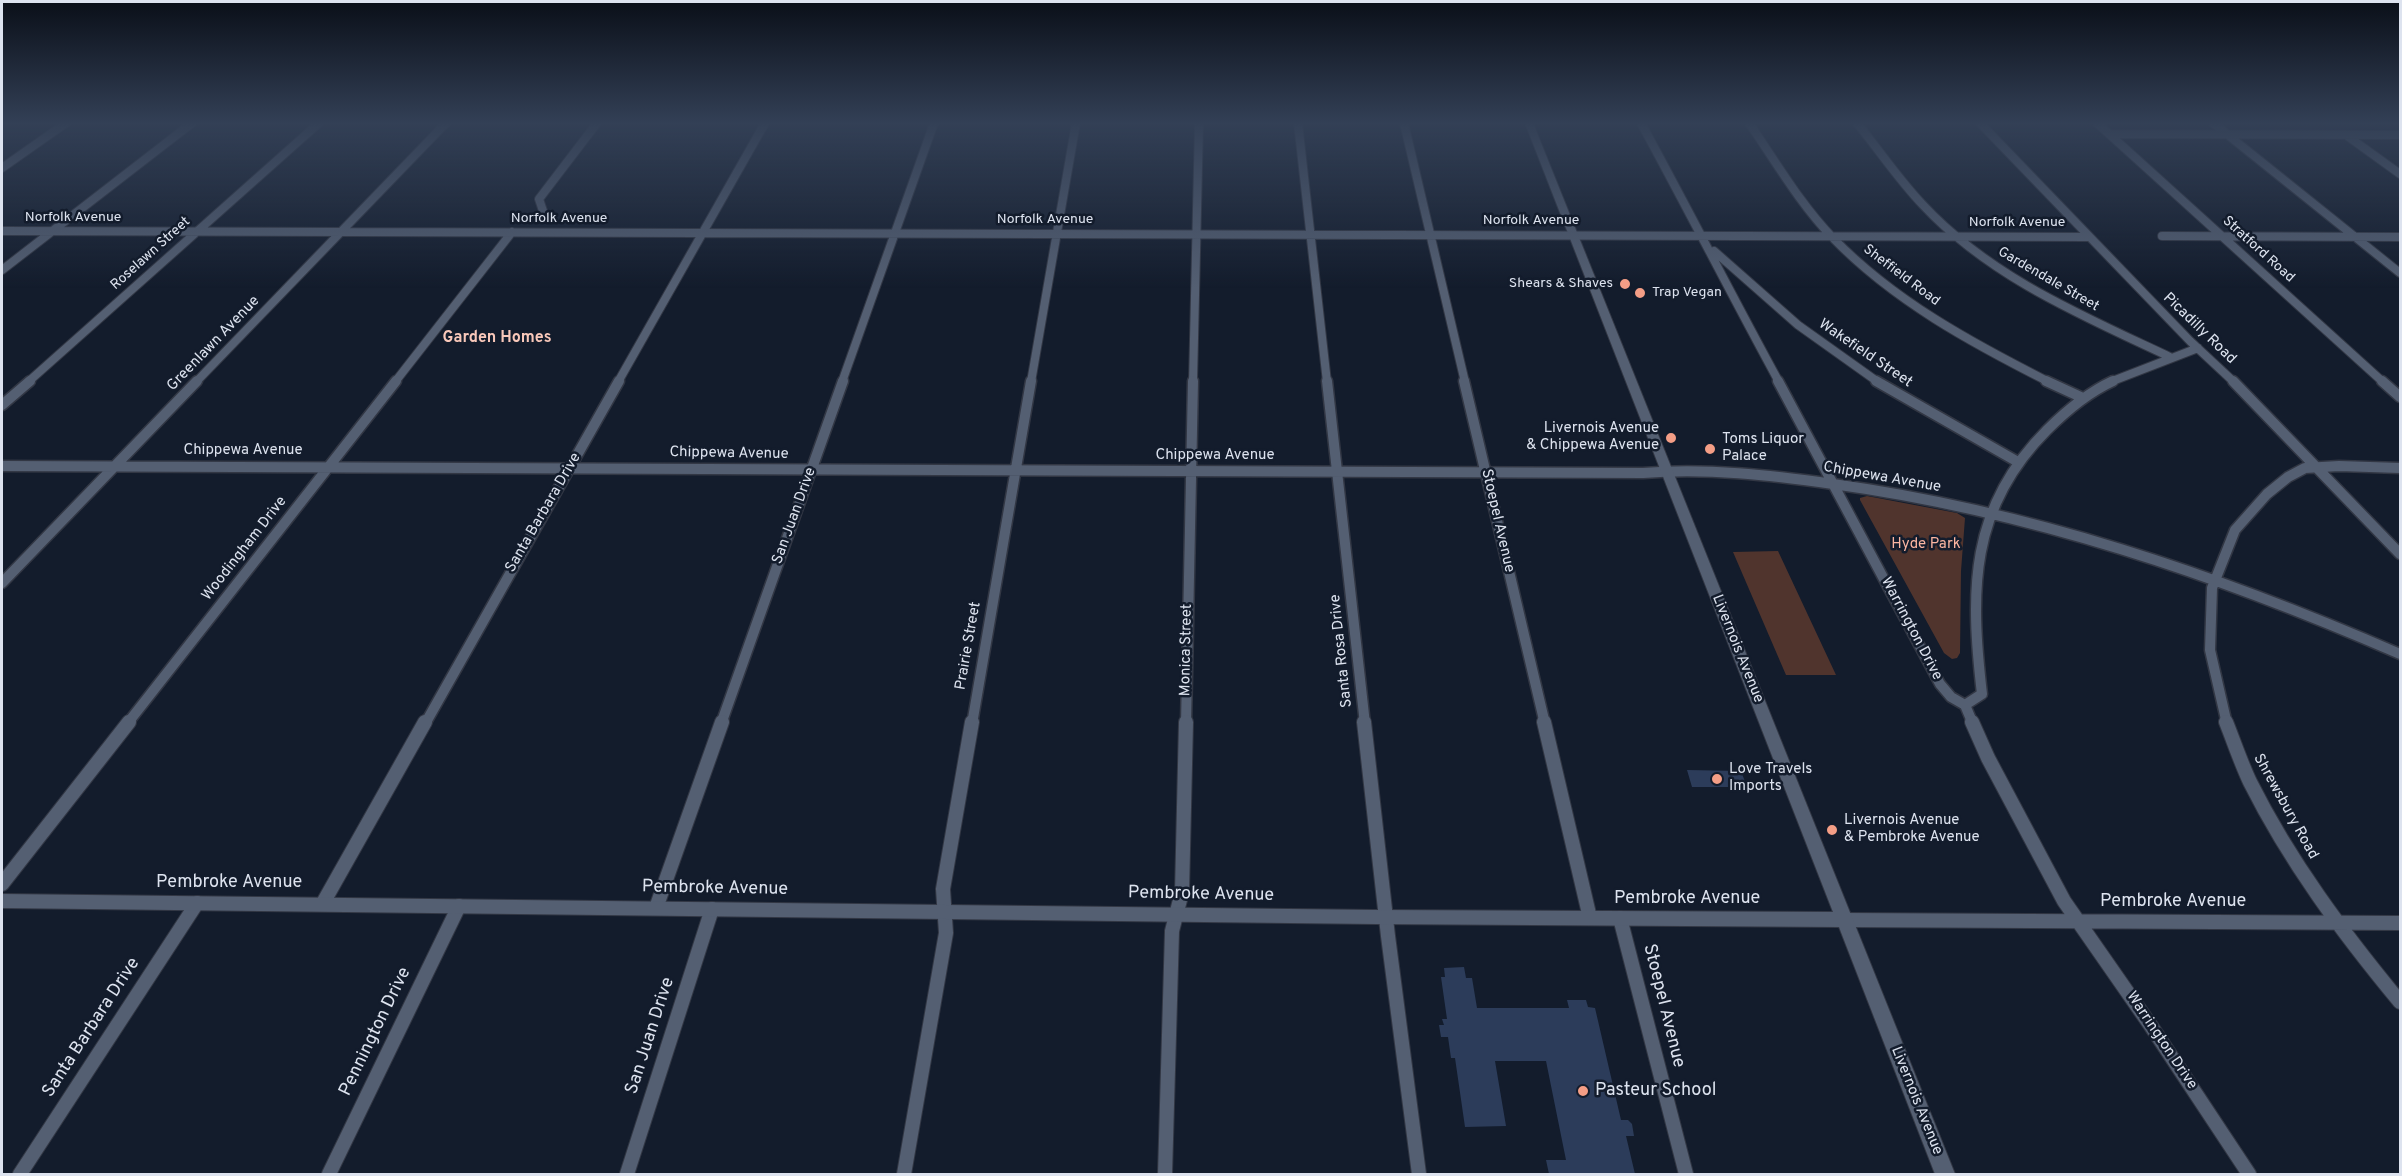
<!DOCTYPE html>
<html>
<head>
<meta charset="utf-8">
<style>
  body { margin:0 }
  #map { position:relative; width:2402px; height:1176px; overflow:hidden; background:#131c2c; font-family:Overpass,sans-serif }
  canvas { display:block }
  .frame { position:absolute; inset:0; border:3px solid #dde3ef; pointer-events:none }
</style>
</head>
<body>
<div id="map">
<canvas width="2402" height="1176"></canvas>
<div class="frame"></div>
</div>
<script>
const context = document.querySelector('canvas').getContext('2d');
context.lineJoin = 'round';
function paint(path, color) { context.fillStyle = color; context.fill(path, 'evenodd'); }
function stroke(path, color, width, dash) { context.strokeStyle = color; context.lineWidth = width; context.lineCap = dash ? 'butt' : 'round'; context.setLineDash(dash || []); context.stroke(path); }
function label(font, color, halo, rows, align = 'center') {
  context.font = font + ' Overpass,sans-serif'; context.lineWidth = 5; context.setLineDash([]); context.textBaseline = 'middle'; context.strokeStyle = halo; context.fillStyle = color; for (const [text, x, y, turn = 0] of rows) {
    context.save(); context.translate(x, y); context.rotate((+turn || 0) * Math.PI / 180); context.textAlign = isNaN(turn) ? turn : align; if (halo) context.strokeText(text, 0, 0); context.fillText(text, 0, 0); context.restore();
  }
}
paint(new Path2D(`
  M1867,496L1957,513L1965,518L1961,571L1960,653L1957,658L1952,659L1944,653L1860,500V498Z
  M1778,551L1836,675H1786L1733,552Z`), '#50342d');
paint(new Path2D(`
  M1687,770L1741,771L1747,787H1692Z
  M1464,967L1466,978H1472L1477,1008H1569L1567,1000H1586L1588,1007L1595,1008L1621,1120H1628L1632,1124L1634,1136H1626L1635,1174H1549L1546,1160H1566L1546,1061H1495L1506,1126L1465,1127L1455,1058H1451L1448,1037H1441L1439,1025H1444L1442,1019H1447L1441,977H1445L1444,968Z`), '#2c3c5a');
const minorFar2 = new Path2D(`
  M1298,123L1327,382
  M1404,123L1465,382
  M1641,123C1688,209 1732,296 1779,382
  M1749,123C1776,162 1800,204 1833,238C1894,301 1972,343 2049,382
  M1857,123C1879,150 1899,180 1923,205C1990,277 2083,316 2170,357
  M1980,123L2190,341L2234,382
  M2097,123L2383,382
  M2213,123L2400,273
  M2109,134L2400,135
  M2346,135L2400,174
  M2,168L66,123
  M543,211L539,199L597,123
  M2,231L2089,237
  M2162,236L2400,237
  M1714,251L1798,325L1878,382
  M2,270L192,123
  M28,382L319,123
  M196,382L446,123
  M395,382L512,232
  M618,382L765,123
  M842,382L934,123
  M1031,382L1076,123
  M1193,382L1199,123
  M2110,382L2198,348`);
const minorFar1 = new Path2D(`
  M1327,381L1365,724
  M1464,381L1545,724
  M1778,381L1940,684L1951,697L1965,705L1973,724
  M1876,381L2018,462
  M2046,381L2083,398
  M2233,381L2400,554
  M2382,381L2400,397
  M2,405L30,381
  M2,466L1643,473C1707,468 1770,475 1833,484C2030,511 2218,575 2400,654
  M2,583L197,381
  M1965,705L1982,694C1970,591 1969,508 2047,430C2067,410 2087,393 2113,381
  M127,724L396,381
  M425,724L619,381
  M721,724L843,381
  M972,724L1031,381
  M1186,724L1193,381
  M2227,724L2210,650L2212,588L2235,530L2267,494L2288,477L2305,468L2339,466L2400,468`);
const minor = new Path2D(`
  M1364,722L1388,936L1419,1174
  M1544,722L1590,918
  M1972,722L1988,758L2064,901L2151,1026L2249,1174
  M2226,722C2234,742 2241,763 2250,782C2290,862 2343,933 2400,1002
  M2,884L129,722
  M323,903L425,722
  M656,908L722,722
  M1620,918L1686,1174
  M1844,920L2400,923
  M20,1174L197,903
  M329,1174L459,906
  M627,1174L712,909
  M904,1174L946,933L943,889L972,722
  M1165,1174L1172,931L1182,892L1186,722`);
const tertiary = new Path2D(`
  M1525,123H1533L1955,1174H1935L1839,927L1375,924L2,908V894L1375,910L1833,912Z`);
stroke(minorFar2, '#323744', 10);
stroke(minorFar1, '#323744', 13);
stroke(minor, '#323744', 16);
stroke(tertiary, '#323744', 2);
stroke(minorFar2, '#545f72', 8);
stroke(minorFar1, '#545f72', 10);
stroke(minor, '#545f72', 14);
paint(tertiary, '#545f72');
const sky = context.createLinearGradient(0, 0, 0, 288);
sky.addColorStop(0, '#0a0f18');
sky.addColorStop(0.43, '#334056');
sky.addColorStop(1, '#33405600');
context.fillStyle = sky;
context.fillRect(0, 0, 2402, 288);
for (const [x, y, r, color] of [
  [1625,284,6,"#f49e86"],
  [1640,293,6,"#f49e86"],
  [1671,438,6,"#f49e86"],
  [1710,449,6,"#f49e86"],
  [1717,779,6,"#f49e86"],
  [1832,830,6,"#f49e86"],
  [1583,1091,6,"#f49e86"]
]) { const dot = new Path2D(); dot.arc(x, y, r, 0, 2 * Math.PI); context.fillStyle = color; context.fill(dot); stroke(dot, '#131c2c', 2); }
label('14px', '#dde3ef', '#131c2c', [
  ["Norfolk Avenue",73,218],
  ["Norfolk Avenue",559,219],
  ["Norfolk Avenue",1045,220],
  ["Norfolk Avenue",1531,221],
  ["Norfolk Avenue",2017,223],
  ["Stratford Road",2258,250,42],
  ["Roselawn Street",151,254,-42],
  ["Sheffield Road",1901,276,37],
  ["Gardendale Street",2048,280,30]
]);
label('14px', '#dde3ef', '#131c2c', [
  ["Shears & Shaves",1613,284],
  ["Trap Vegan",1652,293,"left"]
], 'right');
label('15px', '#dde3ef', '#131c2c', [
  ["Picadilly Road",2199,329,44],
  ["Greenlawn Avenue",214,344,-46],
  ["Wakefield Street",1865,354,34],
  ["Chippewa Avenue",243,451],
  ["Chippewa Avenue",729,454,1],
  ["Chippewa Avenue",1215,456],
  ["Chippewa Avenue",1882,478,10],
  ["Santa Barbara Drive",544,513,-60],
  ["San Juan Drive",795,516,-70],
  ["Stoepel Avenue",1497,521,77],
  ["Woodingham Drive",245,549,-52],
  ["Warrington Drive",1911,629,62],
  ["Prairie Street",969,646,-80],
  ["Livernois Avenue",1737,649,68],
  ["Monica Street",1187,650,-89],
  ["Santa Rosa Drive",1342,651,-96],
  ["Shrewsbury Road",2285,807,61],
  ["Warrington Drive",2161,1041,56],
  ["Livernois Avenue",1916,1101,68]
]);
label('15px', '#dde3ef', '#131c2c', [
  ["Livernois Avenue",1659,429,"right"],
  ["& Chippewa Avenue",1659,446,"right"],
  ["Toms Liquor",1722,440],
  ["Palace",1722,457],
  ["Love Travels",1729,770],
  ["Imports",1729,787],
  ["Livernois Avenue",1844,821],
  ["& Pembroke Avenue",1844,838]
], 'left');
label('15px', '#fbb5a1', '#131c2c', [
  ["Hyde Park",1926,545]
]);
label('bold 16px', '#f9c8ba', '#131c2c', [
  ["Garden Homes",497,339]
]);
label('18px', '#dde3ef', '#131c2c', [
  ["Pembroke Avenue",229,883],
  ["Pembroke Avenue",715,889,1],
  ["Pembroke Avenue",1201,895,1],
  ["Pembroke Avenue",1687,899],
  ["Pembroke Avenue",2173,902],
  ["Stoepel Avenue",1663,1006,76],
  ["Santa Barbara Drive",92,1028,-57],
  ["Pennington Drive",376,1032,-64],
  ["San Juan Drive",651,1036,-72]
]);
label('18px', '#dde3ef', '#131c2c', [
  ["Pasteur School",1595,1091]
], 'left');
</script>
</body>
</html>
